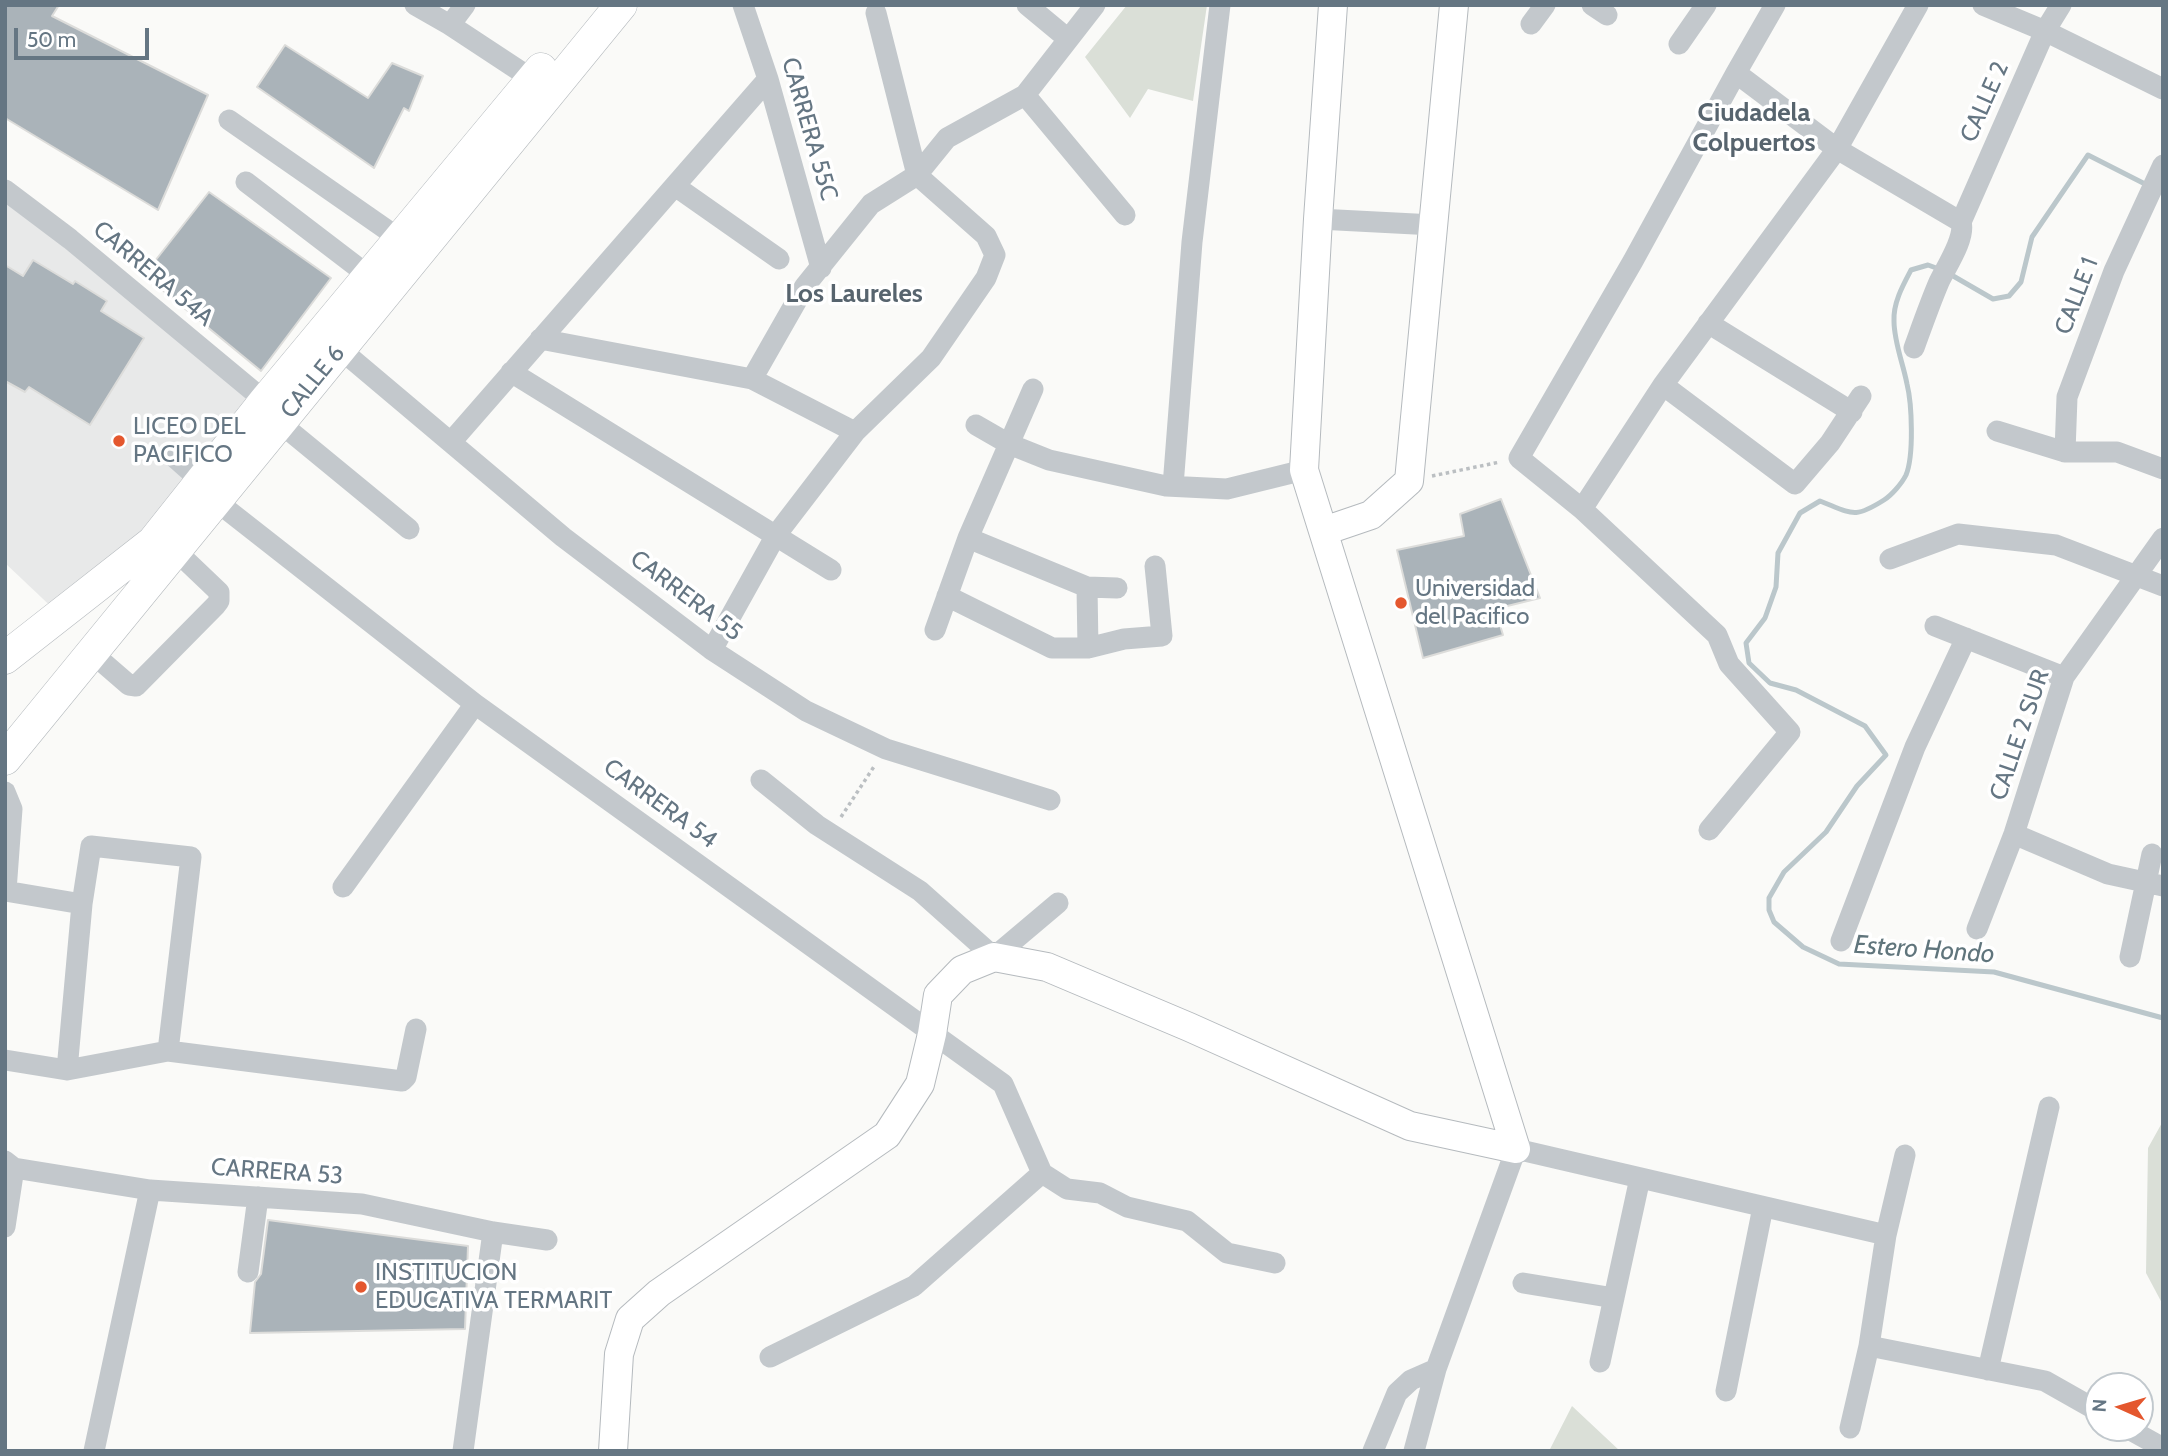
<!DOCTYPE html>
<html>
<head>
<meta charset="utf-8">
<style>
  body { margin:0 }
  #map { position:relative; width:2168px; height:1456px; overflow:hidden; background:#fafaf8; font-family:Cabin,sans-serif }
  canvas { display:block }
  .frame { position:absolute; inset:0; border:7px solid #657683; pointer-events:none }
  .north { position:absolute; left:2084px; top:1372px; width:70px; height:70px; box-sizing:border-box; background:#fff; border:2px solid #c1c8cd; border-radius:50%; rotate:274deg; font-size:19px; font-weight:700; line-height:28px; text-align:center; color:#657683 }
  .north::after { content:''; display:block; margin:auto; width:24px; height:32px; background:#e4572e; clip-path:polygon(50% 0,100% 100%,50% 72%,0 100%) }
  .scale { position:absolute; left:14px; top:28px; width:135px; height:32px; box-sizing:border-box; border:4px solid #657683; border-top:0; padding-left:9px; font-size:21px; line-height:24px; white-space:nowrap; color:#657683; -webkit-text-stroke:5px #fff; paint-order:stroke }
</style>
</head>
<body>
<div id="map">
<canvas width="2168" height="1456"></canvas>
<div class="frame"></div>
<div class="north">N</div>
<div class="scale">50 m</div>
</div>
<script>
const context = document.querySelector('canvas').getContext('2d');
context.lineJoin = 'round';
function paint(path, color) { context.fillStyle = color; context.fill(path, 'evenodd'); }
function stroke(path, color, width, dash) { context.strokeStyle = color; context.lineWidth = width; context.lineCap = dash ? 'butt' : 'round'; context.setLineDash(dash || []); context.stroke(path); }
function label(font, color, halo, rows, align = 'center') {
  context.font = font + ' Cabin,sans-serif'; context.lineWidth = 7; context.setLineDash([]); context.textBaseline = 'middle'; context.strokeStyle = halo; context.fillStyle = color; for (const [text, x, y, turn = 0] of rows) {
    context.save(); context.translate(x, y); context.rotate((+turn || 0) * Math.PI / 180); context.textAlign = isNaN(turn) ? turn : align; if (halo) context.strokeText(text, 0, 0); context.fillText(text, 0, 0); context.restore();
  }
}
paint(new Path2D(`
  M5,194L265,401L153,542L60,615L5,563Z`), '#e8e9e9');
paint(new Path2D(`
  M1127,5H1207L1193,101L1148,89L1130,118L1085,57Z
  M2163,1121V1305L2146,1273L2148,1148Z
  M1572,1406L1620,1451H1549Z`), '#dadfd7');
stroke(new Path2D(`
  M1939,269L1928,265L1911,270C1903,285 1893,303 1894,321C1894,342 1903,363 1907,384C1912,404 1914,456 1906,475C1902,483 1892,495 1884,500C1854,519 1853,514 1820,501L1800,513L1778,553L1776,587L1765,618L1746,643L1749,663L1770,683L1796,690L1865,726L1886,755L1857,786L1826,832L1784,872L1769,898V910L1774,922L1803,947L1839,964L1994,972L2163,1018
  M1948,273L1993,299L2009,296L2021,282L2032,237L2088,155L2147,185`), '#bbc7cb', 5);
const building = new Path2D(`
  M5,5H59L52,16L208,95L158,210L5,118Z
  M285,45L368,98L392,63L423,76L409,111L404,108L374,168L257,87Z
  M209,192L331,278L261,371L144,275Z
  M33,260L73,284L75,281L107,301L101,311L144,338L90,425L29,387L25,392L5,381V265L23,276Z
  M1501,499L1540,598L1495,609L1503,635L1423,658L1397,550L1464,536L1460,514Z
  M268,1220L468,1246L465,1329L250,1333L255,1282L261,1274Z`);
paint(building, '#aab3b9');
stroke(building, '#dcdcda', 2);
const major = new Path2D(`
  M1324,531L1371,515L1409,481L1454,5
  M613,1451L619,1354L630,1319L659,1293L887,1135L920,1084L932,1034L938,995L962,970L994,957L1047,967L1189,1027L1410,1126L1516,1149L1304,470L1318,219L1333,5`);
const highway = new Path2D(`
  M5,658L153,542L265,401L541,69
  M5,759L621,5`);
stroke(major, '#b5babe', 30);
stroke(highway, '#b4b9bd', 33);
stroke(new Path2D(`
  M1432,476L1500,462
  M841,817L875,765`), '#bbbfc2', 3.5, [3.5, 3.5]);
stroke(new Path2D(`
  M415,5L450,25L532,79
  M743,5L768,79L821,268
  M1027,5L1068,39
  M1592,5L1607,15
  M1983,5L2045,31L2163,89
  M1531,24L1545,5
  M450,25L465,5
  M1679,44L1706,5
  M1736,73L1837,149L1961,222
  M1025,95L1125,215
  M229,120L400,239
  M246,182L369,276
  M675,186L779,259
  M5,190L70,239L265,401
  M1318,219L1434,225
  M1708,323L1852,412
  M540,339L752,379L855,432
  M1914,348C1922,326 1930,303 1939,282C1946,267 1966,238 1961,222L2045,31L2061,5
  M340,349L563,537L712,650L806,711L886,749L1050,800
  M511,372L831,570
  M752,379L805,286L871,204L917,175L947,138L1025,95L1095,5
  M1663,385L1795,484L1830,443L1861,396
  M280,423L409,529
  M976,425L1009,444L1049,460L1166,486L1227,489L1304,470
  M1997,431L2065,452H2117L2163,469
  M451,442L768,79
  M2065,452L2067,397L2114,271L2163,165
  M174,457L201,481
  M1173,486L1192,242L1220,5
  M216,501L475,704L1003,1084L1042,1173
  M1582,509L1663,385L1837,149L1918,5
  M968,538L1087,587L1117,588
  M1890,559L1958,534L2056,545L2163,586
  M1087,587L1088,648
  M947,596L1052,648H1088L1124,639L1162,636L1155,566
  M1935,626L2064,677
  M935,630L968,538L1033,389
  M712,650L776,535L855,432L931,358L986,278L995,255L986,236L917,175L876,13
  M92,653L129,685L136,686L216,605L219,601V592L176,551
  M761,780L817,825L920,891L994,957L1058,903
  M5,792L12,809L6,891
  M1709,830L1790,732L1729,664L1717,635L1582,509L1519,458L1633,261L1736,73L1775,5
  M2014,834L2108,874L2163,886
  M343,887L475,704
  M5,891L82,904
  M1977,929L2014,834L2064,677L2163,538
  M1841,941L1915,747L1966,638
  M2130,957L2152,854
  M5,1060L67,1070L168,1051L402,1081L406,1077L416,1029
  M67,1070L82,904L91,846L191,857L168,1051
  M5,1161L14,1168L150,1190L362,1204L493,1232L547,1240
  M1042,1173L1067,1189L1100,1193L1127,1207L1187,1221L1227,1253L1275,1263
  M5,1227L14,1168
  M248,1272L258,1197
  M1523,1283L1614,1298
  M1869,1346L2045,1381L2098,1411
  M770,1357L914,1286L1042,1173
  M1600,1362L1640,1178
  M1988,1370L2049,1107
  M1726,1391L1763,1207
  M1850,1428L1869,1346L1886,1235L1905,1155
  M2127,1428L2163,1448
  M94,1451L150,1190
  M463,1451L493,1232
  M1373,1451L1397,1393L1411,1380L1436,1369
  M1414,1451L1436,1369L1516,1149L1886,1235`), '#c3c8cc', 21);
stroke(major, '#fff', 28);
stroke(highway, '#fff', 32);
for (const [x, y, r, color] of [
  [119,441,7,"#e4572e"],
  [1401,603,7,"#e4572e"],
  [361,1287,7,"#e4572e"]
]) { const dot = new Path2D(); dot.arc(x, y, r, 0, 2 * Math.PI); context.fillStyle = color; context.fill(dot); stroke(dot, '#fff', 2.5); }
label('24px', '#657683', '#fff', [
  ["CALLE 2",1985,102,-66],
  ["CARRERA 55C",809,129,74],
  ["CARRERA 54A",153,274,40],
  ["CALLE 1",2077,296,-69],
  ["CALLE 6",313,382,-51],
  ["CARRERA 55",686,596,37],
  ["CALLE 2 SUR",2020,735,-71],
  ["CARRERA 54",660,804,36],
  ["CARRERA 53",277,1172,4]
]);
label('24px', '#657683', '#fff', [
  ["LICEO DEL",133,427],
  ["PACIFICO",133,455],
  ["Universidad",1415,589],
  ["del Pacifico",1415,617],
  ["INSTITUCION",375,1273],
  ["EDUCATIVA TERMARIT",375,1301]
], 'left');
label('bold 26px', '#57646e', '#fff', [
  ["Ciudadela",1754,113],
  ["Colpuertos",1754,143],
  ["Los Laureles",854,294]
]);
label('italic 26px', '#60757c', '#fff', [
  ["Estero Hondo",1924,950,4]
]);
</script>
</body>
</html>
